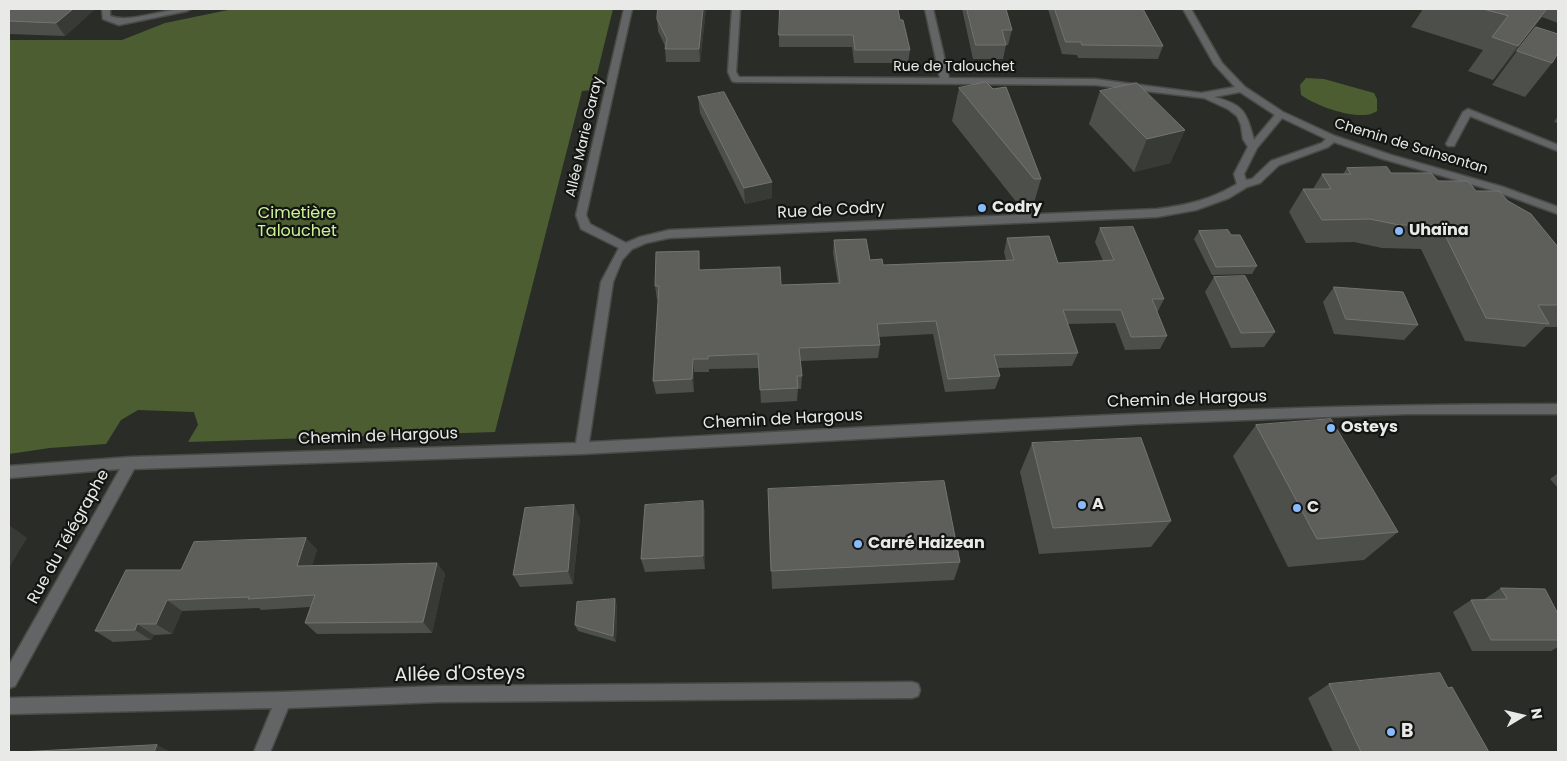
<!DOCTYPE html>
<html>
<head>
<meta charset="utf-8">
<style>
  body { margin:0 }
  #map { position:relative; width:1567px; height:761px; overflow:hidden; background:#2a2d27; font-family:Poppins,sans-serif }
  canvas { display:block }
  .frame { position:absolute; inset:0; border:10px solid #e9eae7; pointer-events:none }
  .north { position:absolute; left:1497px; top:691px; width:50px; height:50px; -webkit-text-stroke:4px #131512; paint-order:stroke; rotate:81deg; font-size:14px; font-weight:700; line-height:20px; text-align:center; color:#e9eae7 }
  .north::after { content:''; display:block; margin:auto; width:18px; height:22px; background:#e9eae7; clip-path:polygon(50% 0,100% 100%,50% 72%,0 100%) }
</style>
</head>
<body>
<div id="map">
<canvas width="1567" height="761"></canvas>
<div class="frame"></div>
<div class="north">N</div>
</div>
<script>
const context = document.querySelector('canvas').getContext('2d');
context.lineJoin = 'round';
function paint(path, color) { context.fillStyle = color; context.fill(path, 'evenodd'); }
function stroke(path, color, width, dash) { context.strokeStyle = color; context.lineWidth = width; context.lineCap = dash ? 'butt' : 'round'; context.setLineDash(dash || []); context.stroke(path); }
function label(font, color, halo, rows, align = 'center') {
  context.font = font + ' Poppins,sans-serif'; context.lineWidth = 4.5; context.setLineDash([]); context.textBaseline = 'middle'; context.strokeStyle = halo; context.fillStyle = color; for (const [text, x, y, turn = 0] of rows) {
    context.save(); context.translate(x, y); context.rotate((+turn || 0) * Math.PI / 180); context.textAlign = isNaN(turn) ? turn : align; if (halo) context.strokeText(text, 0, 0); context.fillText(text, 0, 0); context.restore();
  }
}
paint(new Path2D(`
  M233,9H613L593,90L582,91L495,432L188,442L198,425L194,412L138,410L121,420L106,444L50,448L9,454V40H122L165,23Z
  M1306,78L1324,79L1374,93L1377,99V111C1361,123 1316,106 1301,95L1300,85Z`), '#4b5d31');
const minor = new Path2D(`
  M102,9H110V16C132,24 166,7 191,9L187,11L119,25L103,19Z
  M624,9H632L586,215L590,224L626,243L640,237L669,230L1157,209C1188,205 1210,200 1237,184L1234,174L1248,147L1243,139L1241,125L1237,116L1228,109L1204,98L1095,85L735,82L732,81L728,72L732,9H740L736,72L739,77L940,78L925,9H933L949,78L1095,79L1201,93L1235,87L1214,64L1183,9H1191L1222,63L1245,87L1283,112L1335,136L1391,155L1503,187L1558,207V214L1495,191L1383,159L1334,142L1328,147L1279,165L1260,183L1247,187L1229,198L1196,210L1157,217L669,238L646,243L632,249L622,260L613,282L589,442C912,425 1235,404 1558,404V414H1406L1139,424L582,454L134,469L15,686L9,688V665L120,469L9,478V466L130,457L576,443L601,282L619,248L581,229L576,215ZM1240,92L1275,115L1254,140C1246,112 1245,105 1214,97ZM1282,118L1326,139L1322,143L1271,161L1252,179L1246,180L1244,174L1257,148Z
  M1468,109L1558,145V151L1470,116L1454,146H1448L1446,144L1463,112Z
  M912,682L918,684L920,690L918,696L912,698L439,702L288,708L270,752H254L272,708L9,714V698L283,692L439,686Z`);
stroke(minor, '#494b46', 3);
paint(minor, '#626466');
paint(new Path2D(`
  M9,9H95L65,36L9,34Z
  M706,9L700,62H666L665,49V46L658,31L657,19Z
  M962,9H1006L1012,30L1008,45H1006L1003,59H973Z
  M1048,9H1143L1163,46L1158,59L1078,58L1077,55L1062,54Z
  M1423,9H1558V23L1542,17L1493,80L1468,71L1483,50L1411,27Z
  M900,20L910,50L908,63H854L852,47H779V35Z
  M1517,51L1552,63L1525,97L1492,85Z
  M959,88L1041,179L1031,213H1025L952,121Z
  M1100,91L1185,130L1170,163L1134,172L1089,124Z
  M698,97L772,198L745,204L700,113Z
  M1558,116V123L1554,122Z
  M1347,168L1391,173L1438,181L1476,191L1508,201L1558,247V327H1545L1525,347L1465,341L1421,249L1382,248L1354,242L1306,243L1289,212L1303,189H1313L1322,174H1343Z
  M1100,228L1164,299L1157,313L1167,336L1160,349L1125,350L1115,323L1067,324L1078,353L1072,366L997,368L1000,376L995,389L945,392L933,334L879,337L880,345L878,358L800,361L802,376L801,389H798L797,401L761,403L759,368L709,369V372H694V392L656,394L653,381L658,299L657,300L655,286L699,251L700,270L781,285L838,283L833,253L834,240L870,260L883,265L1006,260L1004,252L1007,238L1058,263L1103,261L1095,242Z
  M1199,231L1231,235L1257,266L1252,274L1212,275L1194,239Z
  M1214,277L1275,332L1264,347L1231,348L1205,292Z
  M1334,287L1418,325L1404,340L1334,334L1323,302Z
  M1256,425L1398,532L1364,560L1288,567L1233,456Z
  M1032,443L1171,521L1151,547L1039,554L1020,472Z
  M1558,473V488L1550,479Z
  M768,489L960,562L954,580L772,589Z
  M703,501L705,514V569L645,572L641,559Z
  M580,518L573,584L520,587L513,575Z
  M306,538L317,550L312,565L437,563L445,574L432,633L317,634L305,623L310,607L261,610L259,608L182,611L172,634L154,635L151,640L113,642L95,631L181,570Z
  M1501,588L1558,614V647L1551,651H1472L1453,612L1471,600H1483Z
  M617,605L616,642L578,631L575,625Z
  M1329,684L1448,688L1489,752H1333L1308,698Z`), '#4d4f4a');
paint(new Path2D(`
  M73,9H95L65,36L56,23Z
  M703,9H706L700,62L699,49Z
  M1547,9H1548L1493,80L1518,46Z
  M1185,130L1170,163L1134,172L1147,139Z
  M772,182V198L745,204L744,188Z
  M699,251L700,265V283L699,270Z
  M693,359L694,372V392L692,379Z
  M703,501L705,514V569L703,556Z
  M574,505L580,518L573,584L568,571Z
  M9,525L27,538L9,568Z
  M306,538L317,550L309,577L297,566Z
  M437,563L445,574L432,633L423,622Z
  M615,599L617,605L616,642L613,636Z
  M167,600L182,611L172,634L156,624Z
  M137,624L154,635L151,640L135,630Z
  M157,745L171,752H154Z`), '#383a35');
const building = new Path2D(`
  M9,9H73L56,23L9,21Z
  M658,9H703L699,49H665L667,39L657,19Z
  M780,9H898L900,20H903L910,50H855L853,35H779Z
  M967,9H1006L1012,30H1002L1006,45H976Z
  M1055,9H1143L1163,46L1082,45L1081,42H1066Z
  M1483,9H1547L1518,46L1492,37L1508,16Z
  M1536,27L1558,34V53L1552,63L1517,51Z
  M986,82L993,89L1006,87L1041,179H1034L959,88Z
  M1137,83L1185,130L1147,139L1100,91Z
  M724,92L772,182L744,188L698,97Z
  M1387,167L1391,173H1431L1438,181H1468L1476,191H1499L1508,201L1531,214L1558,247V305H1538L1549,324L1486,318L1440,225H1399L1370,219L1322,220L1303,189H1331L1322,174H1351L1347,168Z
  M1133,227L1164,299H1152L1167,336L1131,337L1121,310H1063L1078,353L994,355L1000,376L948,379L936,321L877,324L880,345L799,348L802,376H797L798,388L760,390L758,354L708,356V359H693L692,379L653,381L659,286H655L656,252L699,251V270L780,267L781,285L840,283L834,240L866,239L870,260L882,259L883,265L1014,260L1007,238L1049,236L1058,263L1114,260L1100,228Z
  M1228,230L1231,235H1240L1257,266L1216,267L1199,231Z
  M1245,276L1275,332L1241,333L1214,277Z
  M1334,287L1403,292L1418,325L1346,319Z
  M1331,419L1398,532L1317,539L1256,425Z
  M1141,438L1171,521L1053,528L1032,443Z
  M944,481L960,562L771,571L768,489Z
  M703,501V556L641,559L645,505Z
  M574,505L568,571L513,575L525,508Z
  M306,538L297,566L437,563L423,622L305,623L315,595L248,599L249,597L167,600L156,624H137L135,630L95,631L126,570H181L194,542Z
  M1501,588L1545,589L1558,614V640H1491L1471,600L1507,599Z
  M615,599L613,636L575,625L577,602Z
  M1440,673L1448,688L1452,687L1489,752H1361L1329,684Z
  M157,745L154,752H19Z`);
paint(building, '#5e5f5b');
stroke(building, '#737571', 1);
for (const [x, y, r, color] of [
  [982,208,5,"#88bafc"],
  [1399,231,5,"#88bafc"],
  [1331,428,5,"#88bafc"],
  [1082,505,5,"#88bafc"],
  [1297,508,5,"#88bafc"],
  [858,544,5,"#88bafc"],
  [1391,732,5,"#88bafc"]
]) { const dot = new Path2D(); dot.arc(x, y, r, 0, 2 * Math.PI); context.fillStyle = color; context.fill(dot); stroke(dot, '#131512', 2); }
label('14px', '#e9eae7', '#131512', [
  ["Rue de Talouchet",954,67],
  ["Allée Marie Garay",585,137,-77],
  ["Chemin de Sainsontan",1411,147,17]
]);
label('bold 16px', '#e9eae7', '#131512', [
  ["Codry",992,208],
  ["Uhaïna",1409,231],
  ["Osteys",1341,428],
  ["A",1092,505],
  ["C",1307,508],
  ["Carré Haizean",868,544]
], 'left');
label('16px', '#e9eae7', '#131512', [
  ["Rue de Codry",831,211,-3],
  ["Chemin de Hargous",1187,400,-2],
  ["Chemin de Hargous",783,420,-3],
  ["Chemin de Hargous",378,437,-2],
  ["Rue du Télégraphe",69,537,-61]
]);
label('16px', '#cbf396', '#131512', [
  ["Cimetière",297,214],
  ["Talouchet",297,232]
]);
label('19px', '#e9eae7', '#131512', [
  ["Allée d'Osteys",460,675,-1]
]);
label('bold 19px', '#e9eae7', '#131512', [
  ["B",1401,732]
], 'left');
</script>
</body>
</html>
